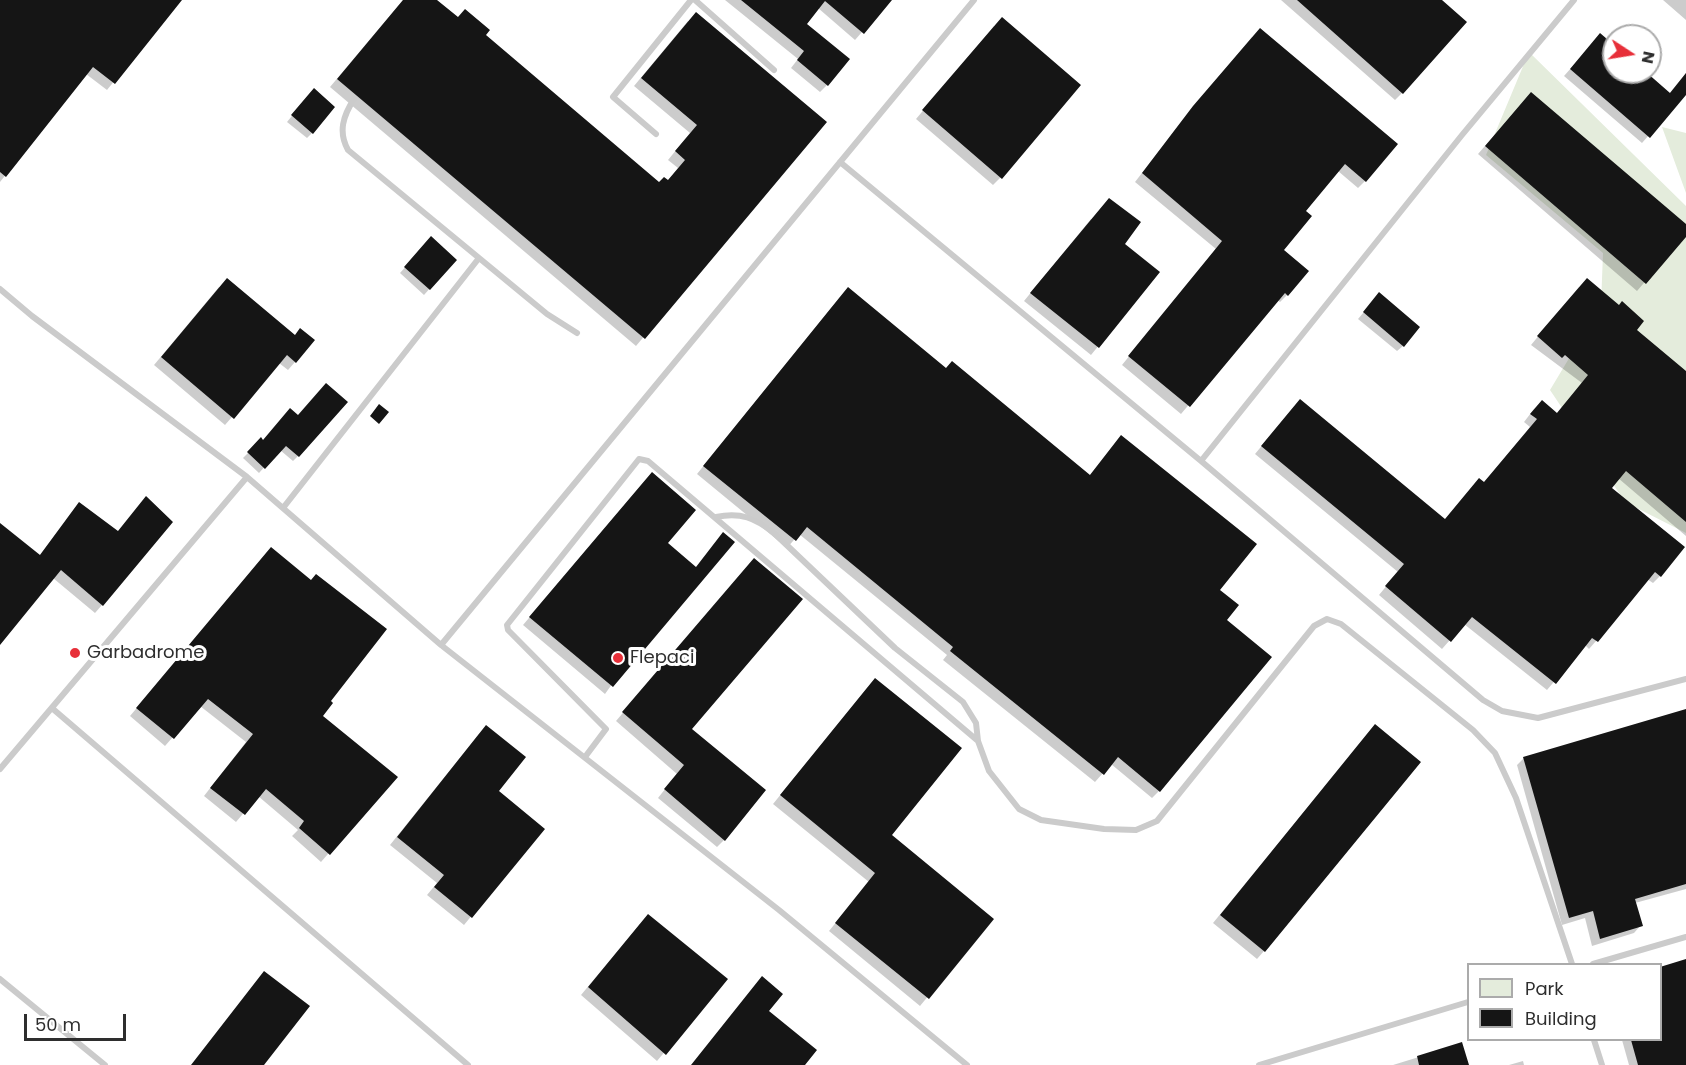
<!DOCTYPE html>
<html>
<head>
<meta charset="utf-8">
<style>
  body { margin:0 }
  #map { position:relative; width:1686px; height:1065px; overflow:hidden; background:#fff; font-family:Poppins,sans-serif }
  canvas { display:block }
  .legend { position:absolute; left:1467px; top:963px; width:195px; height:78px; box-sizing:border-box; background:#fff; border:2px solid #ababab; margin:0; padding:8px 10px; list-style:none; font-size:18px; color:#2e2e2e }
  .legend li { display:flex; align-items:center; gap:12px; height:30px }
  .legend b { width:30px; border:2px solid #ababab }
  .north { position:absolute; left:1602px; top:24px; width:60px; height:60px; box-sizing:border-box; background:#fff; border:2px solid #ababab; border-radius:50%; rotate:102deg; font-size:16px; font-weight:700; line-height:24px; text-align:center; color:#2e2e2e }
  .north::after { content:''; display:block; margin:auto; width:21px; height:27px; background:#e72f39; clip-path:polygon(50% 0,100% 100%,50% 72%,0 100%) }
  .scale { position:absolute; left:24px; top:1014px; width:102px; height:27px; box-sizing:border-box; border:3px solid #2e2e2e; border-top:0; padding-left:8px; font-size:18px; line-height:21px; white-space:nowrap; color:#2e2e2e; -webkit-text-stroke:4px #fff; paint-order:stroke }
</style>
</head>
<body>
<div id="map">
<canvas width="1686" height="1065"></canvas>
<ul class="legend">
<li><b style="height:16px;background:#e4ecdc"></b>Park</li>
<li><b style="height:16px;background:#151515"></b>Building</li>
</ul>
<div class="north">N</div>
<div class="scale">50 m</div>
</div>
<script>
const context = document.querySelector('canvas').getContext('2d');
context.lineJoin = 'round';
function paint(path, color) { context.fillStyle = color; context.fill(path, 'evenodd'); }
function stroke(path, color, width, dash) { context.strokeStyle = color; context.lineWidth = width; context.lineCap = dash ? 'butt' : 'round'; context.setLineDash(dash || []); context.stroke(path); }
function label(font, color, halo, rows, align = 'center') {
  context.font = font + ' Poppins,sans-serif'; context.lineWidth = 6; context.setLineDash([]); context.textBaseline = 'middle'; context.strokeStyle = halo; context.fillStyle = color; for (const [text, x, y, turn = 0] of rows) {
    context.save(); context.translate(x, y); context.rotate((+turn || 0) * Math.PI / 180); context.textAlign = isNaN(turn) ? turn : align; if (halo) context.strokeText(text, 0, 0); context.fillText(text, 0, 0); context.restore();
  }
}
paint(new Path2D(`
  M1529,52L1686,206V533L1625,502L1550,390L1601,305L1603,253L1486,155Z
  M1662,127L1686,133V193Z`), '#e4ecdc');
paint(new Path2D(`
  M0,0H180L107,90L86,74L0,182Z
  M403,0H435L457,19L484,35L659,184L667,182L678,168L668,160L690,133L634,86L688,21L825,122L636,346L330,87Z
  M725,0H890L855,40L818,8L805,24L827,85L820,92L791,68L798,59Z
  M1281,0H1440L1402,93L1395,100Z
  M1663,0H1686V20Z
  M994,26L1001,177L993,185L916,119Z
  M1252,37L1365,181L1358,188L1338,171L1304,211L1281,250L1287,295L1280,302L1277,300L1181,414L1122,365L1216,249L1135,182L1186,116Z
  M1594,42L1614,47V72H1643L1669,94L1686,73V93L1642,143L1564,76Z
  M308,96L312,133L307,138L287,122Z
  M1524,101L1686,226V234L1637,291L1478,154Z
  M1091,219L1158,273L1091,355L1024,301Z
  M426,244L455,260L424,295L400,273Z
  M219,287L295,362L288,370L279,363L225,425L154,365Z
  M1579,287L1686,373V536L1618,478L1610,488L1660,576L1653,583L1647,579L1596,641L1589,649L1585,645L1547,690L1464,624L1442,649L1379,595L1398,572L1255,454L1293,408L1445,520L1483,484L1530,427L1524,422L1534,409L1542,402L1556,414L1582,383L1531,345Z
  M840,297L946,369L1089,476L1114,445L1218,590L1225,620L1159,791L1152,798L1111,764L1095,782L943,660L947,655L799,534L787,548L697,474Z
  M1374,300L1403,346L1397,351L1358,319Z
  M285,415L298,456L293,461L280,450L259,473L243,458L261,440L263,442Z
  M644,482L666,543L695,568L605,694L523,625Z
  M79,504L102,605L95,613L53,578L0,643V525L39,556Z
  M264,556L329,701L321,716L395,777L321,862L292,836L298,830L258,796L236,822L204,796L246,742L200,706L165,746L130,716Z
  M747,567L690,729L724,840L717,847L658,798L677,774L616,721Z
  M868,687L890,835L992,919L920,1006L829,931L869,882L773,804Z
  M1686,711V889L1635,903L1641,925L1634,933L1592,946L1585,918L1562,925L1517,765L1524,758Z
  M479,734L497,791L543,829L464,925L427,895L437,883L390,845Z
  M1368,734L1264,951L1257,959L1213,923Z
  M640,924L726,979L657,1061L581,995Z
  M1686,961V1065H1629L1622,1040H1660Z
  M1461,1044L1467,1065H1393Z
  M1523,1061L1524,1065H1509Z`), '#0003');
paint(new Path2D(`
  M0,0H182L115,84L93,67L6,177L0,172Z
  M403,0H437L458,17L465,9L490,30L486,35L659,182L664,177L668,180L685,160L675,151L697,125L641,78L696,12L827,122L645,339L337,79Z
  M741,0H892L864,34L825,1L807,24L850,59L828,86L797,60L804,51Z
  M1297,0H1442L1467,22L1403,94Z
  M1002,17L1081,85L1002,179L922,110Z
  M1260,28L1398,144L1366,182L1345,164L1306,211L1312,216L1284,250L1309,271L1288,296L1285,293L1190,407L1128,356L1222,241L1142,173L1193,106Z
  M1600,33L1614,45V72H1646L1670,93L1686,73V95L1650,138L1570,69Z
  M314,88L335,107L313,134L291,115Z
  M1531,92L1686,224V237L1646,284L1485,146Z
  M1109,198L1141,222L1125,244L1160,272L1099,348L1030,293Z
  M431,236L457,260L430,290L404,267Z
  M227,278L295,335L300,328L315,340L296,363L287,355L234,419L161,357Z
  M1587,278L1619,305L1622,301L1644,321L1637,330L1686,371V522L1626,471L1612,488L1685,547L1661,577L1655,572L1598,642L1592,638L1556,684L1472,617L1451,642L1385,586L1404,564L1261,446L1300,399L1445,519L1479,478L1484,482L1537,419L1530,414L1542,400L1557,413L1588,375L1565,355L1562,358L1537,336Z
  M848,287L946,368L952,361L1090,475L1121,435L1257,544L1220,590L1239,605L1227,620L1272,657L1160,792L1118,757L1104,775L950,651L953,647L807,527L796,541L703,466Z
  M1379,292L1420,327L1404,347L1363,312Z
  M326,383L348,402L299,457L286,446L265,469L247,452L261,437L263,440L290,408L298,415Z
  M379,404L389,412L379,424L370,416Z
  M652,472L696,510L668,543L696,567L723,532L735,542L613,687L529,617Z
  M146,496L173,522L103,606L61,570L0,645V523L40,555L79,502L118,531Z
  M271,547L311,580L316,574L387,629L331,701L333,703L323,716L398,777L330,855L299,828L304,821L266,789L245,815L210,788L253,734L208,699L174,739L136,708Z
  M754,558L803,599L692,729L766,790L725,841L664,789L684,765L622,712Z
  M875,678L962,748L892,835L994,919L929,999L835,923L875,873L780,795Z
  M1686,709V884L1635,899L1643,926L1600,939L1593,911L1569,918L1523,757Z
  M1375,724L1421,762L1265,952L1220,915Z
  M486,725L526,757L499,791L545,829L472,918L434,887L444,875L397,837Z
  M648,914L728,979L666,1055L588,987Z
  M1686,959V1065H1638L1631,1040H1660V967Z
  M264,971L310,1006L264,1065H191Z
  M762,976L783,994L769,1011L817,1050L805,1065H691Z
  M1462,1042L1469,1065H1419L1417,1056Z`), '#151515');
stroke(new Path2D(`
  M695,0L774,70
  M354,99C343,116 338,132 348,150L547,314L577,333
  M656,134L613,97L691,0
  M840,162L1201,461L1483,700L1502,711L1538,718L1686,679
  M0,289L32,316L247,477L441,645L779,910L967,1065
  M1201,461L1462,135L1574,0
  M283,508L479,258
  M716,517C741,512 755,518 774,533L895,648L963,702L976,723L978,741L989,771L1019,809L1041,820L1104,829L1136,830L1157,821L1314,626L1327,619L1341,624L1473,730L1495,753L1516,798L1572,964
  M441,645L974,0
  M53,709L468,1065
  M585,757L606,729L508,630L507,625L639,459L648,461L978,741
  M0,769L247,477
  M1593,964L1686,937
  M0,979L105,1065
  M1594,1040L1602,1065
  M1259,1065L1468,1002`), '#cbcbcb', 6);
for (const [x, y, r, color] of [
  [75,653,6,"#e72f39"],
  [618,658,6,"#e72f39"]
]) { const dot = new Path2D(); dot.arc(x, y, r, 0, 2 * Math.PI); context.fillStyle = color; context.fill(dot); stroke(dot, '#fff', 2); }
label('18px', '#2e2e2e', '#fff', [
  ["Garbadrome",87,653],
  ["Flepaci",630,658]
], 'left');
</script>
</body>
</html>
